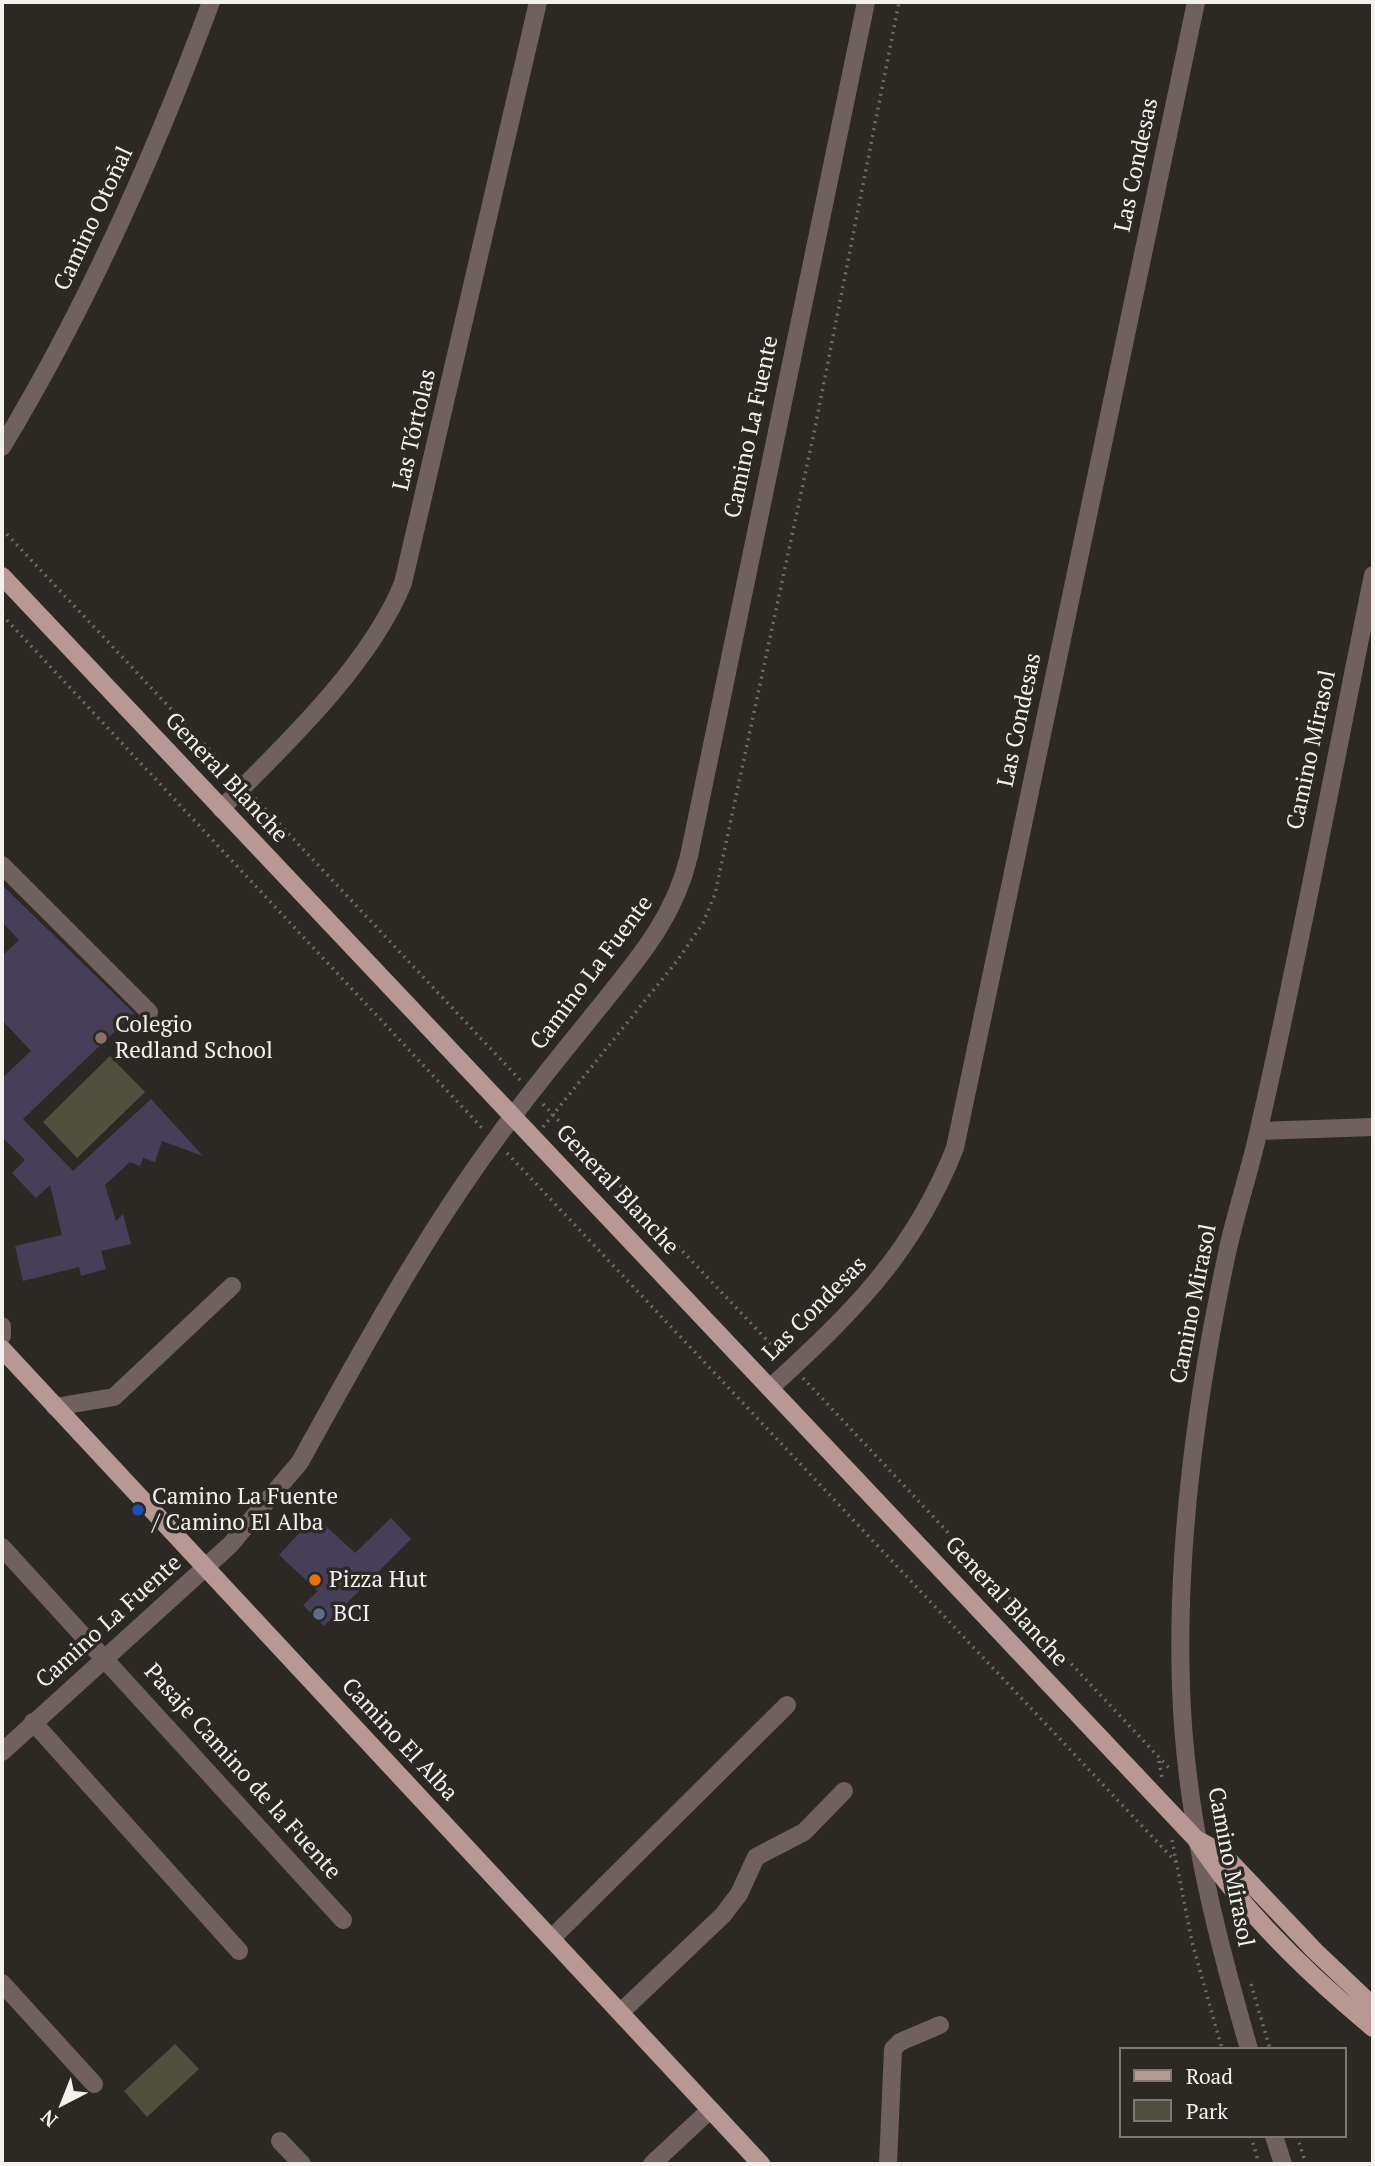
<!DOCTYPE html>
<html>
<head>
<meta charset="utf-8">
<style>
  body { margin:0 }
  #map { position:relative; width:1375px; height:2166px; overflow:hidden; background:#2c2924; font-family:"PT Serif",serif }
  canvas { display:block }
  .frame { position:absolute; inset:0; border:4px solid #f3f1ed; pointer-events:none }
  .legend { position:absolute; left:1119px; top:2047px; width:228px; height:91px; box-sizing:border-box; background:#2c2924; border:2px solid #7c7974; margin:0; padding:9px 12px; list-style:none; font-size:21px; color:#f3f1ed }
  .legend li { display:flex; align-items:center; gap:14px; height:35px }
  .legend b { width:35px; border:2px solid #7c7974 }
  .north { position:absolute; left:28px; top:2068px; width:70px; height:70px; -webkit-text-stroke:5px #2c2924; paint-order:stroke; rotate:222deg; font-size:19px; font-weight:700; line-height:28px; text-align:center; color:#f3f1ed }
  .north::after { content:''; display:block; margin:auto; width:24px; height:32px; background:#f3f1ed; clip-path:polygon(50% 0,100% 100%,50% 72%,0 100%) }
</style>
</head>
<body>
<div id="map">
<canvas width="1375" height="2166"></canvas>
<div class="frame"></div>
<ul class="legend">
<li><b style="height:9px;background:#b79894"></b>Road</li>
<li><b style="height:19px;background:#4f503e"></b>Park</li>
</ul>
<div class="north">N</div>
</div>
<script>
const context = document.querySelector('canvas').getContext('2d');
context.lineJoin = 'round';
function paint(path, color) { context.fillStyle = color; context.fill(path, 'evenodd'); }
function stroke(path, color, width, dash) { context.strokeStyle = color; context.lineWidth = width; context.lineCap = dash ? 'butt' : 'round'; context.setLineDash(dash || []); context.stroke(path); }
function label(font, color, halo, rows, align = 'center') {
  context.font = font + ' "PT Serif",serif'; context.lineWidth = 7; context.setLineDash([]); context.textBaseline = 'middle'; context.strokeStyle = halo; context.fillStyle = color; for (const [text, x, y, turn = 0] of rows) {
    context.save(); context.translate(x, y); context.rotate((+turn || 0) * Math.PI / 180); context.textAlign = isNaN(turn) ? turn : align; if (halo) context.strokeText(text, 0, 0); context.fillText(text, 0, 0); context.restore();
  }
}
paint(new Path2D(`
  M110,1056L145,1092L77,1158L43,1122Z
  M175,2044L199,2069L147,2117L124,2091Z`), '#4f503e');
paint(new Path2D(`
  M2,885L134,1013L23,1119L73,1171L151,1099L203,1156L162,1141L155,1162L143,1158L140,1166L130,1162L105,1185L116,1221L123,1214L131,1244L101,1251L106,1269L81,1276L79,1267L23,1281L15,1246L62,1235L50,1185L36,1198L12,1173L25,1160L2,1137V1078L31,1051L2,1020V956L19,940L2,922Z
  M315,1516L355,1553L391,1518L411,1539L324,1626L303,1605L318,1591L279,1555Z`), '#463f59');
stroke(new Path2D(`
  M2,529L233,775
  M2,615L482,1128
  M255,798L521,1081
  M543,1104L781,1355
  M543,1127L677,961L703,923L715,894L815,428L899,2
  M507,1153L1176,1862
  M803,1378L1169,1768
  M1159,1761L1162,1778
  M1172,1840L1192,1942L1222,2049
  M1251,1984L1270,2049
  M1251,2136L1259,2164
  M1297,2136L1306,2164`), '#6d6b66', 3.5, [2, 5]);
stroke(new Path2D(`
  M2,447C87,307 154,156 211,2
  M221,809C284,746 370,665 403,583L538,2
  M2,865L149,1012
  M1259,1131L1373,1127
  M2,1326V1336
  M770,1388C852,1313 913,1254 955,1148L1196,2
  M55,1407L114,1397L232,1286
  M2,1547L343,1920
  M33,1722L239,1951
  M2,1752L230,1545L300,1462C361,1352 421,1241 496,1139C529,1093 566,1049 601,1005C639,958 675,916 689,856L866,2
  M552,1938L787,1705
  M2,1983L94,2084
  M621,2012L723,1915L739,1894L756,1857L804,1832L844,1791
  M1249,2049C1214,1928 1185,1813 1181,1687C1176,1542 1197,1394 1227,1253C1236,1211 1250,1171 1259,1129C1301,946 1335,760 1373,575
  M1274,2136L1283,2164
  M280,2141L302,2164
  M652,2164L710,2110
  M888,2164L893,2049L900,2042L940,2025`), '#70615f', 18);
stroke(new Path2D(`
  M2,576L1195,1838C1240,1908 1309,1975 1373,2028
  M2,1349L761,2164
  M1196,1839L1222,1853L1315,1951L1373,2006`), '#b79894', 18);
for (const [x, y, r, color] of [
  [101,1038,7,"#8d6e63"],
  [138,1510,7,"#1a4fb4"],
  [315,1580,7,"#e8710a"],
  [319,1614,7,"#5c6f8a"]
]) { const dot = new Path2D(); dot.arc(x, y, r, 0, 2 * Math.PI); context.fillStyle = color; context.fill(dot); stroke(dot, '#2c2924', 2.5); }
label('23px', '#f3f1ed', '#2c2924', [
  ["Las Condesas",1137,165,-78],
  ["Camino Otoñal",94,219,-65],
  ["Camino La Fuente",752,427,-78],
  ["Las Tórtolas",415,430,-77],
  ["Las Condesas",1020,720,-78],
  ["Camino Mirasol",1312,750,-78],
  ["General Blanche",226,778,47],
  ["Camino La Fuente",592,973,-53],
  ["General Blanche",617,1190,47],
  ["Camino Mirasol",1194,1304,-79],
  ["Las Condesas",815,1309,-45],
  ["General Blanche",1006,1602,47],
  ["Camino La Fuente",109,1622,-42],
  ["Camino El Alba",399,1740,47],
  ["Pasaje Camino de la Fuente",242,1772,48],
  ["Camino Mirasol",1230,1867,79]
]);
label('23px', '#f3f1ed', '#2c2924', [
  ["Colegio",115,1025],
  ["Redland School",115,1051],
  ["Camino La Fuente",152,1497],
  ["/ Camino El Alba",152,1523],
  ["Pizza Hut",329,1580],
  ["BCI",333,1614]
], 'left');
</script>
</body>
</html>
